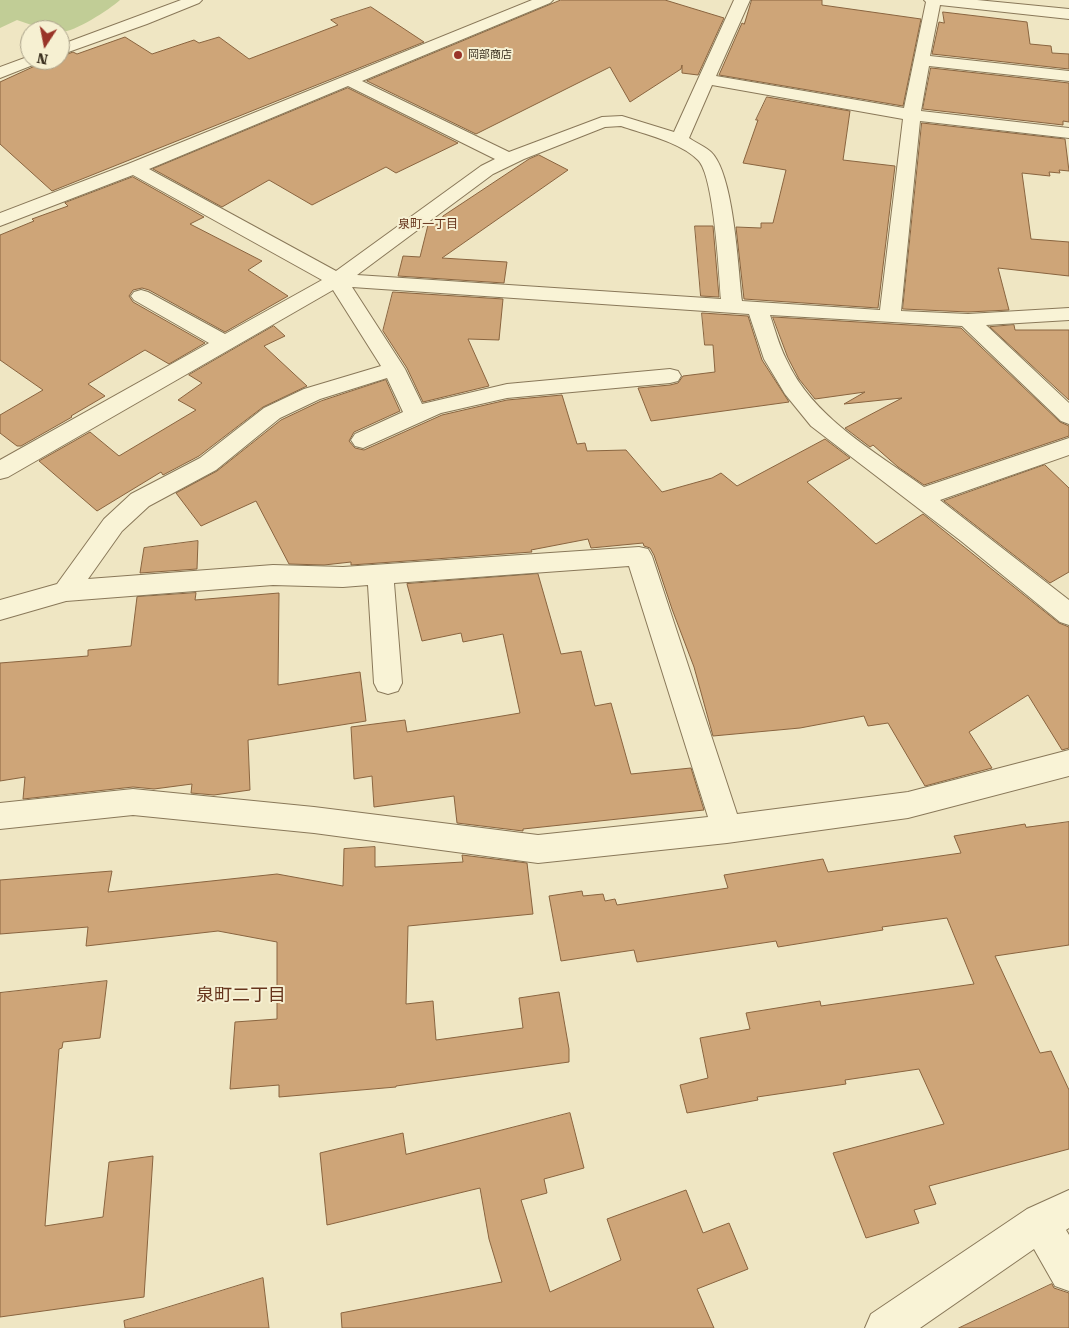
<!DOCTYPE html>
<html>
<head>
<meta charset="utf-8">
<style>
  body { margin:0 }
  #map { position:relative; width:1069px; height:1328px; overflow:hidden; background:#efe6c3; font-family:"Roboto Serif",serif }
  canvas { display:block }
  .north { position:absolute; left:20px; top:20px; width:50px; height:50px; box-sizing:border-box; background:#f6f0d2; border:1px solid #aaa28a; border-radius:50%; rotate:191deg; font-size:14px; font-weight:700; line-height:20px; text-align:center; color:#392e1e }
  .north::after { content:''; display:block; margin:auto; width:18px; height:22px; background:#993428; clip-path:polygon(50% 0,100% 100%,50% 72%,0 100%) }
</style>
</head>
<body>
<div id="map">
<canvas width="1069" height="1328"></canvas>
<div class="north">N</div>
</div>
<script>
const context = document.querySelector('canvas').getContext('2d');
context.lineJoin = 'round';
function paint(path, color) { context.fillStyle = color; context.fill(path, 'evenodd'); }
function stroke(path, color, width, dash) { context.strokeStyle = color; context.lineWidth = width; context.lineCap = dash ? 'butt' : 'round'; context.setLineDash(dash || []); context.stroke(path); }
function label(font, color, halo, rows, align = 'center') {
  context.font = font + ' "Roboto Serif","Noto Sans JP",serif'; context.lineWidth = 4; context.setLineDash([]); context.textBaseline = 'middle'; context.strokeStyle = halo; context.fillStyle = color; for (const [text, x, y, turn = 0] of rows) {
    context.save(); context.translate(x, y); context.rotate((+turn || 0) * Math.PI / 180); context.textAlign = isNaN(turn) ? turn : align; if (halo) context.strokeText(text, 0, 0); context.fillText(text, 0, 0); context.restore();
  }
}
paint(new Path2D(`
  M0,0H120C109,10 73,33 60,32V30H46L17,20L0,28Z`), '#c1cd96');
const building = new Path2D(`
  M561,0H665L724,18L698,75L682,73V65L681,69L630,102L610,67L476,134L367,81Z
  M752,0H822V5L921,19L903,106L719,75L742,23L744,24Z
  M371,7L424,42L52,191L0,144V82L48,60H60V57L73,52L77,54L125,37L152,54L194,40L199,43L219,37L249,59L338,25L331,20Z
  M943,12L1027,22L1030,44L1051,46L1052,53L1069,54V69L932,54L939,22L944,23Z
  M931,68L1069,83V122L1063,121V125L923,109Z
  M348,88L458,143L396,173L386,167L312,205L269,180L222,207L153,169Z
  M767,97L850,111L843,160L895,166L878,308L744,299L736,227L761,228V223H773L786,170L743,163L758,120H756Z
  M922,123L1065,139L1069,171L1059,170L1060,173L1049,172L1050,176L1022,173L1031,239L1069,242V276L998,268L1009,310L968,312L903,309Z
  M539,155L568,170L442,258L507,262L504,283L398,276L403,256L420,257L428,225L441,224L443,216L529,159Z
  M133,177L204,217L190,224L262,261L248,270L288,296L225,332L149,290L142,288L133,290L129,296L133,302L205,343L169,364L145,350L88,384L105,396L71,416L72,417L21,446H17L0,433V415L43,390L0,360V235L34,221L32,219L68,206L65,203Z
  M695,226H713L719,297L701,296Z
  M393,292L503,299L499,340L468,339L489,386L423,402L407,368L383,331Z
  M702,313L748,316L762,360L789,402L651,421L638,388L670,385L678,383L683,376L715,372L713,345H705Z
  M773,317L961,328L1060,422L1069,426V436L924,485L898,467L873,445L870,447L845,428L902,398L844,404L865,392L815,399L799,379L788,358Z
  M1014,325L1015,330H1069V400L990,327Z
  M274,326L285,336L264,346L307,386L263,407L199,456L163,475L161,472L97,511L39,461L90,432L119,456L196,410L178,400L202,383L189,375Z
  M386,380L400,411L354,432L349,441L355,448L364,450L442,415L507,400L562,395L577,444L585,443L587,451L626,450L662,492L712,478L721,473L737,486L825,439L850,458L807,482L876,544L923,514L1059,623L1069,627V748L1062,750L1028,695L969,732L992,768L925,786L888,723L868,726L864,716L800,728L713,736L694,667L672,609L654,555L650,548L644,546L643,543L591,548L588,539L531,550L532,552L351,565V562L324,565L289,564L256,501L201,526L176,493L217,471L281,420L321,401Z
  M1045,465L1069,488V572L1050,583L944,501Z
  M198,541L197,569L140,573L144,548Z
  M538,574L561,654L581,651L595,706L611,703L631,774L691,768L704,810L523,829V831L457,823L454,796L374,807L372,776L354,779L351,727L405,720L407,732L520,713L503,634L463,642L461,633L422,641L407,584Z
  M196,593L195,600L279,593L278,685L360,672L366,721L248,740L250,790L214,795L191,793L192,784L154,789L133,787L23,799L25,777L0,781V663L88,656V650L131,646L137,597Z
  M1069,822V945L995,956L1040,1053L1051,1051L1069,1090V1149L929,1186L936,1204L914,1210L919,1223L866,1238L833,1153L944,1124L919,1069L845,1080L846,1084L757,1097L758,1100L687,1113L680,1085L708,1078L700,1038L750,1029L746,1013L820,1001L821,1006L974,984L947,918L882,927L883,930L778,947L776,941L637,962L634,950L561,961L549,896L582,891L583,896L603,894L605,901L615,899L617,905L728,888L724,875L823,859L828,872L961,853L954,836L1025,824L1026,827Z
  M375,847V867L463,862L462,855L527,863L533,914L408,926L406,1004L433,1001L436,1040L523,1028L519,998L559,992L569,1049V1062L396,1086V1087L279,1097V1085L230,1089L235,1022L277,1019V942L218,931L86,946L88,927L0,934V880L112,871L108,892L277,874L343,886L344,849Z
  M107,981L100,1038L63,1042L62,1048L59,1049L45,1226L103,1217L109,1162L153,1156L144,1297L0,1317V993Z
  M570,1113L584,1168L544,1179L547,1193L521,1200L550,1292L621,1260L607,1219L686,1190L703,1233L729,1223L748,1269L697,1289L714,1328H342L341,1313L502,1282L489,1239L480,1188L327,1225L320,1153L403,1133L406,1154Z
  M263,1278L269,1328H125L124,1321Z
  M1052,1284L1054,1288L1069,1293V1328H959Z`);
paint(building, '#cea578');
stroke(building, '#89643f', 1);
const minor = new Path2D(`
  M181,0H202L199,3L147,24L60,55V45Z
  M532,0H553L550,3L362,81L509,152L602,117L622,116L674,132L734,0H750L716,76L904,108L926,2L924,0H977L1069,9V19L940,5L930,56L1069,71V81L929,66L921,111L1069,128V138L920,121L901,311L968,314L1069,308V320L986,325L1069,403V424L1061,421L962,326L770,315C775,330 779,345 786,359C812,417 874,451 924,487L1069,438V455L940,500L1069,600V625L1060,622L961,541L811,426L785,394L764,359L749,314L352,287L405,369L422,404L507,384L670,369L678,371L681,376L678,381L670,383L507,398L441,413L363,448L355,446L351,440L355,434L403,412L387,378L320,399L280,418L216,470L149,506L122,531L88,579L273,565L343,567L639,547L648,549L652,556L737,814L908,792L1069,750V776L908,818L727,843L538,863L314,833L133,815L0,829V803L133,789L314,807L538,835L708,817L629,566L394,583L402,683L398,691L388,694L378,691L374,683L368,585L343,587L273,585L66,601L0,620V600L57,584L104,519L131,494L200,458L264,408L304,389L381,366L333,290L8,477L0,479V460L209,343L134,300L131,296L134,292L141,290L148,292L225,334L322,280L133,175L0,226V213L128,164ZM712,85L903,119L880,310L742,301C738,268 734,174 711,152C706,147 696,143 689,138ZM348,86L495,159L481,166L336,271L149,169ZM621,126C644,134 680,142 698,160C714,175 719,273 721,299L357,275L493,174L524,159L605,127Z
  M30,56V60H40L38,63L0,78V67Z
  M1069,1190V1228L1066,1230L1069,1235V1291L1055,1286L1034,1249L920,1328H865L871,1314L1027,1209Z`);
stroke(minor, '#897859', 2);
paint(minor, '#f9f3d6');
for (const [x, y, r, color] of [
  [458,55,5,"#993428"]
]) { const dot = new Path2D(); dot.arc(x, y, r, 0, 2 * Math.PI); context.fillStyle = color; context.fill(dot); stroke(dot, '#f6f0d2', 2); }
label('11px', '#392e1e', '#f6f0d2', [
  ["岡部商店",468,55]
], 'left');
label('12px', '#66341c', '#f6f0d2', [
  ["泉町一丁目",428,224]
]);
label('18px', '#66341c', '#f6f0d2', [
  ["泉町二丁目",241,996]
]);
</script>
</body>
</html>
